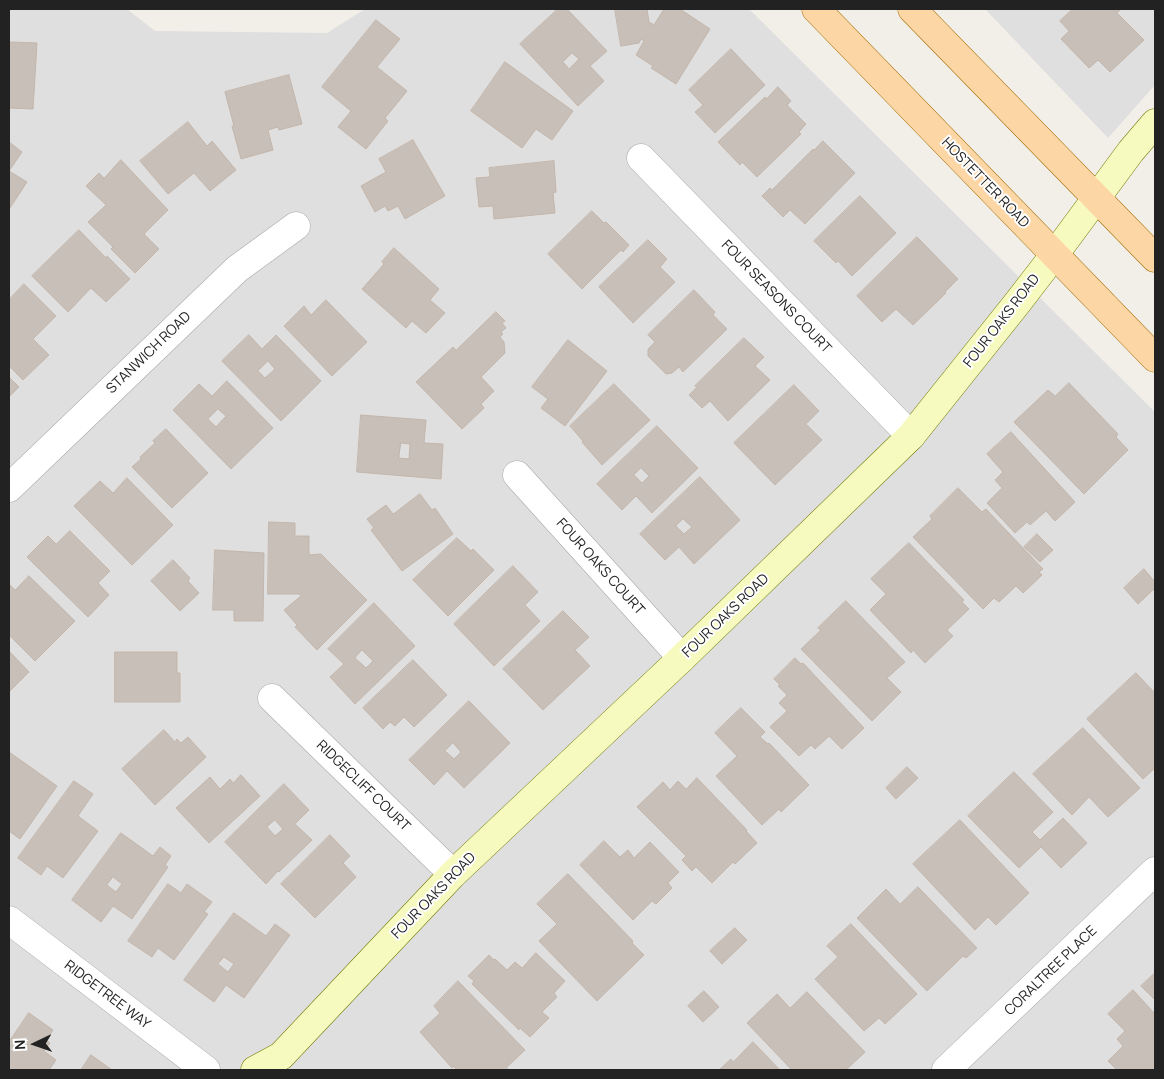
<!DOCTYPE html>
<html>
<head>
<meta charset="utf-8">
<style>
  body { margin:0 }
  #map { position:relative; width:1164px; height:1079px; overflow:hidden; background:#f2efe9; font-family:Manrope,sans-serif }
  canvas { display:block }
  .frame { position:absolute; inset:0; border:10px solid #222; pointer-events:none }
  .north { position:absolute; left:10px; top:1019px; width:50px; height:50px; -webkit-text-stroke:4px #fff; paint-order:stroke; rotate:267deg; font-size:14px; font-weight:700; line-height:20px; text-align:center; color:#222 }
  .north::after { content:''; display:block; margin:auto; width:18px; height:22px; background:#222; clip-path:polygon(50% 0,100% 100%,50% 72%,0 100%) }
</style>
</head>
<body>
<div id="map">
<canvas width="1164" height="1079"></canvas>
<div class="frame"></div>
<div class="north">N</div>
</div>
<script>
const context = document.querySelector('canvas').getContext('2d');
context.lineJoin = 'round';
function paint(path, color) { context.fillStyle = color; context.fill(path, 'evenodd'); }
function stroke(path, color, width, dash) { context.strokeStyle = color; context.lineWidth = width; context.lineCap = dash ? 'butt' : 'round'; context.setLineDash(dash || []); context.stroke(path); }
function label(font, color, halo, rows, align = 'center') {
  context.font = font + ' Manrope,sans-serif'; context.lineWidth = 4; context.setLineDash([]); context.textBaseline = 'middle'; context.strokeStyle = halo; context.fillStyle = color; for (const [text, x, y, turn = 0] of rows) {
    context.save(); context.translate(x, y); context.rotate((+turn || 0) * Math.PI / 180); context.textAlign = isNaN(turn) ? turn : align; if (halo) context.strokeText(text, 0, 0); context.fillText(text, 0, 0); context.restore();
  }
}
paint(new Path2D(`
  M9,9H127L155,31L327,33L365,9H749L1155,412V1070H9Z
  M985,9H1155V85L1108,138Z`), '#e0dfdf');
const building = new Path2D(`
  M558,9H567L607,51L590,66L604,81L578,106L520,44ZM572,53L579,59L569,69L563,62Z
  M615,9H647L649,22L654,25L664,9H680L710,29L676,84L651,68L653,66L636,55L644,41L641,39L639,43L621,46Z
  M1073,9H1121L1117,13L1144,40L1110,72L1098,60L1089,68L1061,39L1069,31L1060,21Z
  M376,20L400,39L377,67L407,91L385,118L388,121L366,149L338,127L351,111L322,87Z
  M9,42L37,43L33,109L9,108Z
  M731,49L765,85L715,133L695,112L703,105L689,90Z
  M505,62L573,111L552,140L536,129L522,148L471,111Z
  M289,75L302,124L279,130L278,127L268,130L273,150L241,159L232,126H234L225,92Z
  M778,87L791,101L787,105L806,124L799,132L801,134L757,177L742,162L740,165L718,142L765,97L766,99Z
  M188,122L207,146L212,141L236,170L210,191L194,173L168,194L140,161Z
  M413,140L445,196L405,219L398,206L388,211L385,206L375,212L361,186L386,172L379,159Z
  M823,141L855,173L805,224L790,210L783,217L762,196L770,188L772,190L813,149L814,150Z
  M9,142L22,152L9,171L27,182L10,208H9Z
  M121,160L168,210L144,234L159,249L135,273L111,249L113,247L88,222L106,205L86,186L99,173L104,178Z
  M554,161L556,192L553,193L555,213L494,219L493,206L479,207L476,178L490,177L489,168Z
  M860,196L896,233L852,276L838,261L836,263L814,241Z
  M592,211L604,223L606,222L629,245L623,252L621,250L582,289L548,254Z
  M79,230L106,258L107,256L130,279L106,302L91,288L68,312L32,276Z
  M917,237L958,279L945,292L946,293L913,325L896,309L882,322L857,296Z
  M648,240L667,259L660,267L675,282L633,323L599,287Z
  M394,248L439,289L430,300L445,313L426,333L412,321L406,328L362,289L384,264L382,262Z
  M24,284L56,316L33,339L49,355L23,380L9,366V300Z
  M694,290L715,312L713,315L727,329L683,372L679,367L672,373L666,374L648,356V349L655,342L648,335Z
  M326,300L367,342L332,376L284,326L304,306L311,315Z
  M496,312L505,321L502,323L506,328L501,332L503,334L500,337L504,342L505,353L481,377L494,391L481,404L484,408L462,429L416,382L453,347L456,350Z
  M249,335L262,349L276,335L321,381L281,421L222,361ZM268,361L275,369L265,378L258,371Z
  M744,338L764,357L755,366L770,380L728,421L710,401L702,408L689,395L697,387L695,386Z
  M568,340L607,371L565,426L541,408L548,399L532,387Z
  M9,377L19,387L9,397Z
  M227,381L273,428L231,469L173,410L199,384L212,396ZM218,409L226,416L216,427L208,419Z
  M1069,383L1118,434L1116,437L1128,450L1084,494L1014,422L1048,390L1055,396Z
  M614,384L650,420L602,465L582,442L583,441L570,426Z
  M794,385L819,411L806,424L822,440L775,485L734,443Z
  M361,415L426,420L424,443L443,444L441,479L357,472ZM401,443L410,444L409,459L399,458Z
  M657,426L698,468L652,513L636,496L622,510L597,484ZM641,468L649,476L642,483L634,475Z
  M166,429L208,473L172,508L132,467L141,459L140,457L155,443L153,441Z
  M1011,432L1075,502L1055,521L1046,511L1030,525L1027,522L1015,533L987,503L1002,488L995,480L1003,472L987,454Z
  M700,477L740,520L694,564L679,547L665,560L640,534ZM683,519L692,527L684,534L676,526Z
  M127,478L173,525L132,565L74,506L100,481L113,493Z
  M958,488L982,512L986,509L1043,569L1039,572L1042,575L1023,593L1016,586L999,602L994,598L983,609L913,537L932,519L930,516Z
  M420,494L432,510L435,508L453,534L402,571L371,530L374,528L367,519L386,505L393,514Z
  M269,522L295,523V536H309V555L321,554L367,600L317,650L295,627L297,625L284,610L301,596L299,594H268Z
  M70,531L110,571L98,583L109,595L88,617L33,563L27,557L48,536L56,544Z
  M1037,534L1053,550L1040,562L1024,547Z
  M457,538L471,551L473,549L494,570L448,616L413,580Z
  M909,543L964,600L962,602L969,609L947,630L953,636L925,663L913,650L911,653L870,610L886,594L871,579Z
  M215,550L264,553L263,621H234V610H213Z
  M173,560L190,578L188,581L199,593L180,611L151,581Z
  M513,566L538,592L525,605L540,621L494,666L454,624Z
  M1144,569L1155,582V588L1138,604L1124,588Z
  M29,576L75,621L35,661L9,635V584L15,590Z
  M846,601L905,662L887,678L901,692L872,721L801,649L821,630L818,628Z
  M374,603L415,646L355,704L330,677L344,664L328,649ZM362,650L373,661L366,668L355,658Z
  M563,611L589,637L575,650L590,666L543,710L503,669Z
  M9,651L29,672L9,692Z
  M115,652H177V673H180V702H115Z
  M795,658L801,664L803,663L864,728L842,749L829,736L815,749L811,745L799,756L770,727L787,711L779,703L787,695L778,686L780,685L774,679Z
  M413,660L447,695L414,727L404,717L395,726L390,722L383,729L363,708Z
  M1136,673L1155,693V768L1143,779L1087,719Z
  M469,701L510,743L464,788L447,771L434,785L409,760ZM453,743L461,752L454,759L445,751Z
  M741,708L765,732L760,737L768,744L769,743L809,785L781,812L779,809L762,825L716,776L737,756L715,733Z
  M1083,728L1140,788L1108,817L1089,797L1072,815L1033,774Z
  M164,730L175,742L177,739L181,743L188,737L206,757L155,805L122,769Z
  M9,752L57,786L20,839L9,831V805L10,804L9,803Z
  M907,767L918,778L896,799L886,788Z
  M1014,772L1053,812L1032,832L1040,840L1063,818L1087,843L1061,868L1041,847L1019,868L968,816Z
  M241,775L260,796L209,843L176,808L210,777L220,789L230,779L233,783Z
  M697,778L747,830L746,831L757,843L735,864L733,862L712,883L696,867L692,871L682,860L686,856L637,807L663,782L670,790L678,781L686,789Z
  M74,781L93,794L78,816L98,831L63,878L47,866L41,875L18,858Z
  M284,784L309,810L295,824L312,840L279,872L278,871L266,884L225,842ZM275,820L283,829L275,836L267,827Z
  M960,820L1029,893L996,925L988,917L975,930L913,864Z
  M121,833L153,856L160,847L171,856L165,865L168,867L132,919L113,906L101,922L72,900ZM113,877L122,884L116,892L107,885Z
  M330,835L350,856L343,863L356,877L315,918L281,884Z
  M604,841L620,857L628,850L634,858L650,842L679,872L668,883L672,888L656,904L652,901L633,920L580,865Z
  M568,874L633,941L632,943L644,955L597,1001L539,941L557,924L537,904Z
  M168,884L181,893L187,884L212,902L204,912L208,914L174,960L158,948L152,957L128,941Z
  M918,887L977,948L966,958L963,956L927,991L857,918L886,889L900,904Z
  M234,913L266,936L275,924L290,935L244,998L226,985L214,1002L184,980ZM224,957L234,964L228,972L218,964Z
  M851,924L917,994L885,1024L879,1018L864,1031L815,979L838,957L827,946Z
  M735,928L747,940L722,964L710,951Z
  M536,953L565,981L554,993L557,997L542,1012L549,1018L530,1037L520,1028L519,1030L472,984L474,981L468,976L489,955L494,960L495,959L507,970L515,962L522,968Z
  M1155,973V1000L1141,986Z
  M458,981L525,1050L506,1068L509,1070H457L453,1066L452,1068L420,1032L440,1013L434,1006Z
  M1133,990L1155,1014V1070H1117L1108,1061L1123,1046L1117,1039L1125,1031L1108,1014Z
  M704,991L719,1007L703,1022L688,1006Z
  M807,992L865,1052L846,1070H792L747,1023L777,994L790,1008Z
  M29,1013L53,1030L46,1040L50,1043L44,1051L56,1060L49,1070H9V1042Z
  M753,1042L780,1070H719L731,1059L733,1062Z
  M91,1055L112,1070H81Z`);
paint(building, '#c7bfb8');
stroke(building, '#c4b6ab', 1);
const street = new Path2D(`
  M641,158L911,436
  M517,475L682,658
  M9,488L237,269L296,226
  M272,698L453,874
  M9,920L206,1070
  M946,1070L1155,871`);
const secondary = new Path2D(`
  M255,1070L281,1056L453,874L682,658L911,436L1018,302L1055,254L1131,151L1155,123`);
const primary = new Path2D(`
  M816,9L1155,358
  M912,9L1155,258`);
stroke(street, '#a9a9a9', 29);
stroke(secondary, '#707d05', 29);
stroke(primary, '#a06b00', 29);
stroke(street, '#fff', 28);
stroke(secondary, '#f7fabf', 28);
stroke(primary, '#fcd6a4', 28);
label('14px', '#222', '#fff', [
  ["HOSTETTER ROAD",985,183,46],
  ["FOUR SEASONS COURT",776,297,46],
  ["FOUR OAKS ROAD",1002,321,-52],
  ["STANWICH ROAD",149,353,-44],
  ["FOUR OAKS COURT",600,567,48],
  ["FOUR OAKS ROAD",726,616,-44],
  ["RIDGECLIFF COURT",363,786,44],
  ["FOUR OAKS ROAD",434,896,-46],
  ["CORALTREE PLACE",1051,971,-44],
  ["RIDGETREE WAY",107,995,37]
]);
</script>
</body>
</html>
